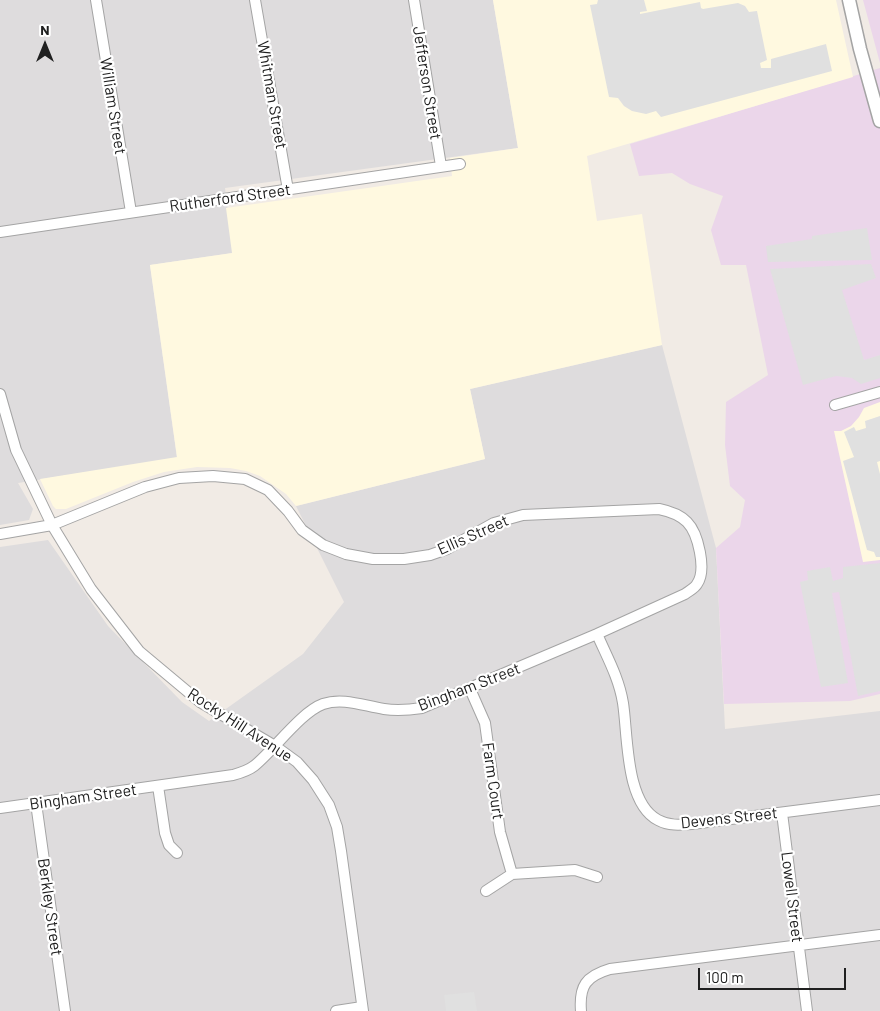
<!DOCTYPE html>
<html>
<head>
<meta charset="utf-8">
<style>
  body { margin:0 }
  #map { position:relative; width:880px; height:1011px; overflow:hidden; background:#f1ebe5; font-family:Barlow,sans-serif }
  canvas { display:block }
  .north { position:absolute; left:20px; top:20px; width:50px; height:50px; -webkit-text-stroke:4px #fff; paint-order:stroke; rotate:0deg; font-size:14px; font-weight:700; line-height:20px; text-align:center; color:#202020 }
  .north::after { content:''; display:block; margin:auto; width:18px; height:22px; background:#202020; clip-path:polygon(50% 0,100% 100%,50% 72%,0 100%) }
  .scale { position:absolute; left:698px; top:968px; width:148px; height:22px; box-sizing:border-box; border:2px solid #202020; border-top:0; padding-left:6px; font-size:15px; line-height:18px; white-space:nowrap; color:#202020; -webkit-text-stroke:4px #fff; paint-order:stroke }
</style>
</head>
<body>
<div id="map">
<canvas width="880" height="1011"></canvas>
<div class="north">N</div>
<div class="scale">100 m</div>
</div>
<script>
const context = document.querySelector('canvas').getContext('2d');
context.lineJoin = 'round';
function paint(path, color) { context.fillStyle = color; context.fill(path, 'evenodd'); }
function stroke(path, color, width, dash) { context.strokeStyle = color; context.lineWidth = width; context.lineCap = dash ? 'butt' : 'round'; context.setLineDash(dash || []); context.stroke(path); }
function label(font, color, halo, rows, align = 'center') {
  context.font = font + ' Barlow,sans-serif'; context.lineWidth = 4.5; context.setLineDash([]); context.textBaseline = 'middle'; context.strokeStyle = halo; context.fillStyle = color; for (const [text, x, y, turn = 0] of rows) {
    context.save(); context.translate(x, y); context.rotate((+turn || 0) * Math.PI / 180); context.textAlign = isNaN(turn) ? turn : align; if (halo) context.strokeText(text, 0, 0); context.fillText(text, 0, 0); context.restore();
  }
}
paint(new Path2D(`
  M0,0H493L518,148L225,188L233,253L150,265L177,458L18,483L33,509L29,520L0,525Z
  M662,345L716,548L725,729L880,711V1011H0V547L48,540L108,626L182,702L209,721L303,654L344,602L296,506L485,459L470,389Z`), '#dedcdd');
paint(new Path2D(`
  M863,0H880V63Z
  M880,68V694L850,701L724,704L716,548L740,527L745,500L730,486L725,445L726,402L768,375L746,265H721L711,230L723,196L690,184L672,173L639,176L630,144Z`), '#ebd6ea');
paint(new Path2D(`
  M493,0H836L853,77L587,156L597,221L642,214L662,345L470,389L485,459L296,506L286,494L260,476L246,471L230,468L197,467L164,472L133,482L66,509H56L53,506L40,479L177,457L150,265L232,253L226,208L452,176L450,158L518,148Z
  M880,402V560L863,562L834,431H841L851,426L859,417L864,408Z`), '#fff9e0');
paint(new Path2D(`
  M598,0H644L647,11L640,12V14L700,2L701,8L703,9L738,3L745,6L749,12L757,11L767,60L760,63L761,68H771V59L826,44L832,71L661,117L656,111L646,114L632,111L624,106L618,98L609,97L590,5L597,4Z
  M867,228L872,260L768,262L766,246L812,239V236Z
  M871,264L876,278L842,290L864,360L880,355V378L861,384L852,378L836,376L803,385L770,269Z
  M880,416V461L877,462L880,474V557H876L874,552L867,550L843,461L854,457L844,432L854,427L856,431L866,428L865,421Z
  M880,563V691L858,696L839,592L832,593L848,683L821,687L800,582L808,580L807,571L830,567L833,581L843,578V567Z
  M474,992L477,1011H446L444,995Z`), '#e0e0e0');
const minor = new Path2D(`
  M96,0L131,212
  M255,0L288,190
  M414,0L441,166
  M0,232L460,164
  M0,394L16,450L52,525L91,589L139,651L200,702L275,746L297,762L313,780L329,805L337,827L341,851L363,1011
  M835,405L880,392
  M0,534L52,525L145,487L179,478L213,476L245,479L268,490L288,511L302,530L323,545L346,554L373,559H404L430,555L447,549L494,523L523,515L659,509C669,511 679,514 687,522C698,533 707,570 697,584C695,588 689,591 685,594L597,634L422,708C409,710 397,711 384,709C364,706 343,697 323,704C301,712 274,750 254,766C249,770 240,773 233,775L0,808
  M597,634C607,657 619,678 623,703C628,735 625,803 658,820C669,826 680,825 692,824L880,800
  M470,689L485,723L500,832L512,874
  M158,786L165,833L169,845L177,853
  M36,803L65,1011
  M782,813L807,1011
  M486,891L512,874L575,870L597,877
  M336,1011L362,1007
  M581,1011C579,986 586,976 610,969L880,935`);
const tertiary = new Path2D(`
  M849,0L860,49L880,121`);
stroke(minor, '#a4a4a4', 12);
stroke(tertiary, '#a4a4a4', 15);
stroke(minor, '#fff', 10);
stroke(tertiary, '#fff', 12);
label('16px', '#202020', '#fff', [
  ["Jefferson Street",427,83,81],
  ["Whitman Street",272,95,80],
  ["William Street",113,106,81],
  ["Rutherford Street",230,198,-8],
  ["Ellis Street",473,535,-24],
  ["Bingham Street",469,687,-21],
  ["Rocky Hill Avenue",240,725,33],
  ["Farm Court",493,781,82],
  ["Bingham Street",83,797,-8],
  ["Devens Street",729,818,-6],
  ["Lowell Street",792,897,83],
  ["Berkley Street",50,907,82]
]);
</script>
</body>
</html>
